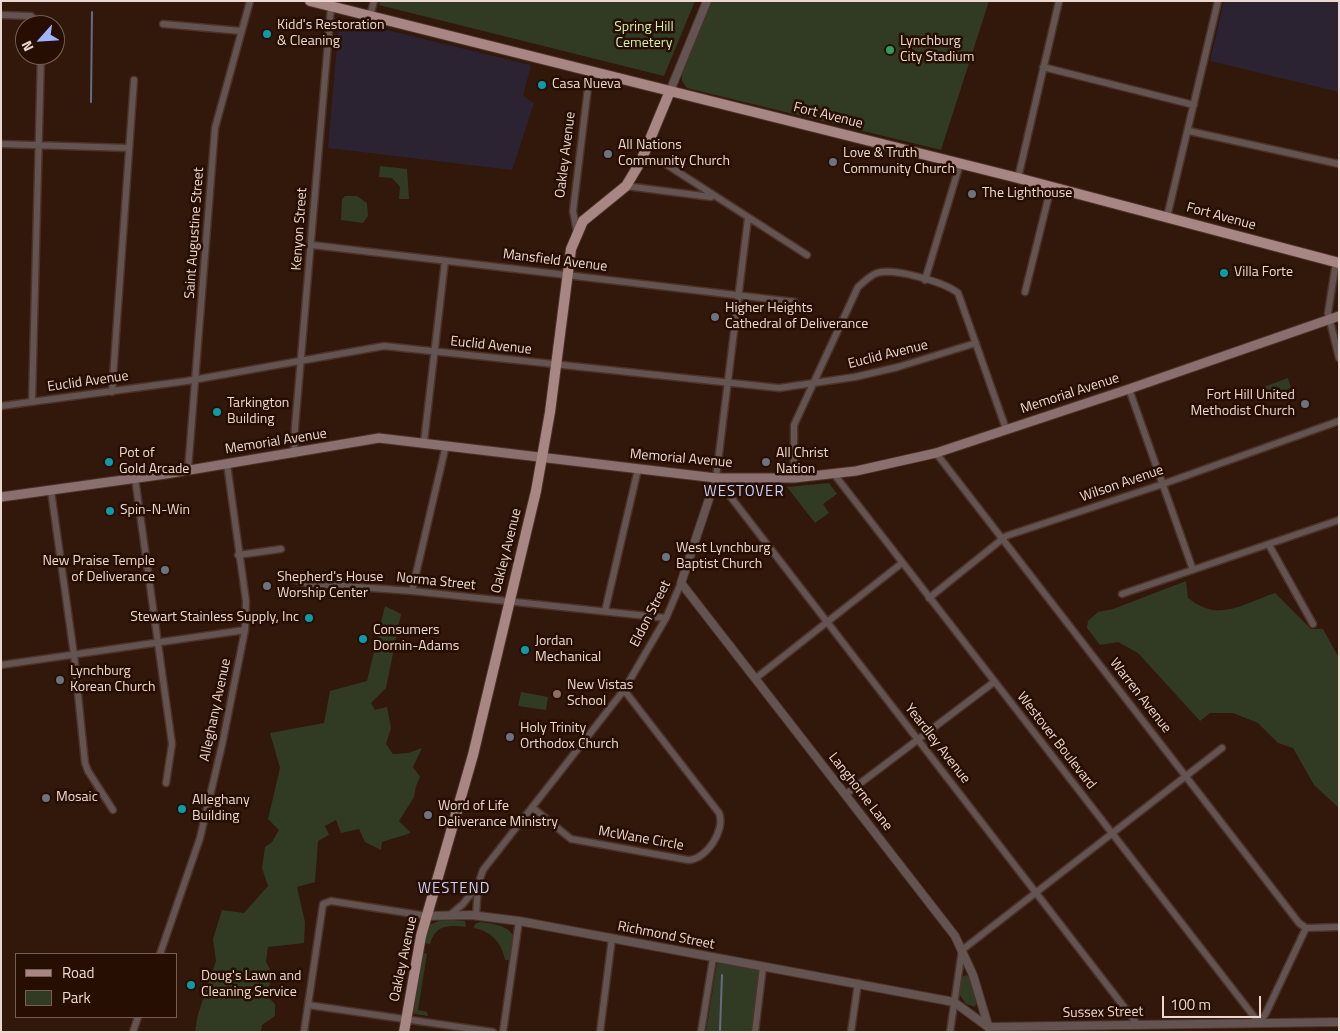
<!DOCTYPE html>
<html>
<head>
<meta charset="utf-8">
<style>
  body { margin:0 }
  #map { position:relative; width:1340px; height:1033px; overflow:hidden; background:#32170b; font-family:"Titillium Web",sans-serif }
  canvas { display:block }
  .frame { position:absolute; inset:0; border:2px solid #ebd8d0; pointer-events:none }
  .legend { position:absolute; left:15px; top:953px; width:162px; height:65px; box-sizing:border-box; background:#270e03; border:1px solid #755f55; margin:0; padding:6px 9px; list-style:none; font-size:15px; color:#ebd8d0 }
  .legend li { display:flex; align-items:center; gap:10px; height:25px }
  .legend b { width:25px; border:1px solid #755f55 }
  .north { position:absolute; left:15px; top:15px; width:50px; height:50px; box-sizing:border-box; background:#270e03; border:1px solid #755f55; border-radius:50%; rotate:244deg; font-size:14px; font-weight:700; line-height:20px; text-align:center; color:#ebd8d0 }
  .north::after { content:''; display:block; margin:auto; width:18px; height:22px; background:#a1b3fd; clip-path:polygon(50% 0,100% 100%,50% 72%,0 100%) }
  .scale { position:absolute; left:1162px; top:996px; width:99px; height:22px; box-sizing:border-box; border:2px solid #ebd8d0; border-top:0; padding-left:6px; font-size:15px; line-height:18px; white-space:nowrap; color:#ebd8d0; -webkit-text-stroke:4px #270e03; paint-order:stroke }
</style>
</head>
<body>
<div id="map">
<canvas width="1340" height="1033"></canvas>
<div class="frame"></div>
<ul class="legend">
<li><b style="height:6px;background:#a78683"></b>Road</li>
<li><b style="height:14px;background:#313b23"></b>Park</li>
</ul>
<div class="north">N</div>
<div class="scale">100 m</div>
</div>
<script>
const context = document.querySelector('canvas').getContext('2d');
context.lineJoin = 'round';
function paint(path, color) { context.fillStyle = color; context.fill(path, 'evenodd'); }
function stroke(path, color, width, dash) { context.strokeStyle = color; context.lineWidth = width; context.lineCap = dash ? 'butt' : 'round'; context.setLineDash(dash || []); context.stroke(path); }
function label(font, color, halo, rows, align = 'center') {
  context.font = font + ' "Titillium Web",sans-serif'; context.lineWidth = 5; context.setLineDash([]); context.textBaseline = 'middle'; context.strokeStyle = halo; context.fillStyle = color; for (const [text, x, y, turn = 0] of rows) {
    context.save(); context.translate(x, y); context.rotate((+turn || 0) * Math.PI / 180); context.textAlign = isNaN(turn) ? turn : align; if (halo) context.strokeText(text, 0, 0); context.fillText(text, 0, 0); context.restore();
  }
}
paint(new Path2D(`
  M1224,1H1339V92L1210,61Z
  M342,19L531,65L523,96L534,103L512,170L328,148L339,22Z`), '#2b2332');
paint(new Path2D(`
  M380,1H695L664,76L379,5Z
  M710,1H989L941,150L687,88L682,81V71Z
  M380,166L407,169L409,199H399L400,187L392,178L379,177Z
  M345,196H357L367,203L368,216L363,223L341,220L342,199Z
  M1288,378L1291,388L1265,398L1261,388Z
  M829,483L837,494L823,504L829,513L815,523L787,487Z
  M1186,581L1188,598C1219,623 1242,604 1275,593L1311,629H1323L1339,658V808L1314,785L1293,748L1278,743L1258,723L1233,713H1210L1200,721L1138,653L1118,642L1100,645L1087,628L1088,621L1098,612L1113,609Z
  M385,606L401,614L386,688L371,703L375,710L387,707L391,728L386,744L393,754L408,753L422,748L413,767L420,777L416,786L414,797L399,821L411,833L382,842L381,850L365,842L359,829L341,833L336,820L325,826L329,835L318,841L315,882L297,887L305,922L304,943L268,947L266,962L273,975L266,995L275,1004V1016L262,1025L261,1032H195L198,1014L216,961L213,939L222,910L244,913L268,886L262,868L265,847L272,842L279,830L268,819L280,768L270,733L324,723L330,691L367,681Z
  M521,692L548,697L546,710L518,706Z
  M452,920L465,921L466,927C449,925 436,924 430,944L423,943L429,925L439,921Z
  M480,922C505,925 524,930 509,960H505C502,943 491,931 474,928L475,924Z
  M420,952L427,954L418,1010L427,1012L428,1016L415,1014L412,1010Z
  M717,963L760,969L752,1032H706Z
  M966,975L970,978L977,1001L975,1007L966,1004L959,994L960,978Z`), '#313b23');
stroke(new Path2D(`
  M91,102L92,12
  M720,1030L722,975`), '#656c84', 2);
const minor = new Path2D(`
  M1,15L31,16L40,25
  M370,16L374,1
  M163,24L241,31
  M1043,67L1194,105
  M1189,131L1339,164
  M1,144L129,148
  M664,163L807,255
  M1018,178L1059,1
  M626,186L711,197
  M1167,217L1218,1
  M748,218L716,478L1138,1025
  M577,232L573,211L590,71
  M312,245L795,302
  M1336,262L1328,313L1339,358
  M925,280L960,164
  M1025,292L1051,187
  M1129,389L1193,570
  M112,392L134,80
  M32,402L41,55
  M1,406L187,381L384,346L779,388L855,377L898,367L976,343
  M424,442L445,261
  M936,453L1299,923L1306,928L1339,927
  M294,454L295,427L331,7
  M188,470L215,128L250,1
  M834,474L1259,1023L1266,1013L1306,928
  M135,478L172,744L166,783
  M794,478V425L858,287C864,282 869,276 877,273C895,268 944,282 958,293L1006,429
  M51,491L74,655L85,763L88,771L113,810
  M1269,545L1313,624
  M238,555L281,549
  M294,579L303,583L412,591L666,618
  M412,591L446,445
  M1122,594L1339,520
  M929,598L1006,536L1163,484L1339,421
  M605,611L638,469
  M1,665L245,630
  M756,678L902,563
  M846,794L994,682
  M533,808L571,839L688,860C706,860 726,830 719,813L624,690
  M450,915L463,904L478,885
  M476,916L478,885L483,870L624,690L666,618L681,583
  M160,954L200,838L222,745L245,630L246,601L227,464
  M308,1005L493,1032
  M133,1032L138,1017
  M304,1032L323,904L331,901L427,916
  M503,1032L519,921
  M600,1032L612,938
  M701,1032L713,958
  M755,1032L763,967
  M851,1032L858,983
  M950,1032L962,950L1222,748`);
const tertiary = new Path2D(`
  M670,91L707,1
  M716,478L681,583L955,936L973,975L990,1032
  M427,916L471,915L519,921L954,1002L988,1027
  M988,1027L1339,1022`);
const secondary = new Path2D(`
  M1,497L166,474L379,438L716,478H794L856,471L936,453L1129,389L1339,316`);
const primary = new Path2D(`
  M310,1L1018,178L1339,263
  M404,1032L421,936L473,755L536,491L550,412L571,249L583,221L626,186L641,161L670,91`);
stroke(minor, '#4c3227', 9);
stroke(tertiary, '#4c3227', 10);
stroke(secondary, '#4c3227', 11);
stroke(primary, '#4c3227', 12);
stroke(minor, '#635351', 6);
stroke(tertiary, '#635351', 8);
stroke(secondary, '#89706e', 9);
stroke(primary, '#a78683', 10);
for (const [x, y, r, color] of [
  [267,34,5,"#0f9aa8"],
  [890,50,5,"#2e9e5b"],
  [542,85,5,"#0f9aa8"],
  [608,154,5,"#6b7280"],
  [833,162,5,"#6b7280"],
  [972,194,5,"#6b7280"],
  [1224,273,5,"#0f9aa8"],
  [715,317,5,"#6b7280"],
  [1305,404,5,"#6b7280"],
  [217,412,5,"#0f9aa8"],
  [109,462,5,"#0f9aa8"],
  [766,462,5,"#6b7280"],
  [110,511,5,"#0f9aa8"],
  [666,557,5,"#6b7280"],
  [165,570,5,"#6b7280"],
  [267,586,5,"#6b7280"],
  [309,618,5,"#0f9aa8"],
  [363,639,5,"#0f9aa8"],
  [525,650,5,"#0f9aa8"],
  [60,680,5,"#6b7280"],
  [557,694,5,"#8d6e63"],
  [510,737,5,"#6b7280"],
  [46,798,5,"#6b7280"],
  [182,809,5,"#0f9aa8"],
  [428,815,5,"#6b7280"],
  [191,985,5,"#0f9aa8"]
]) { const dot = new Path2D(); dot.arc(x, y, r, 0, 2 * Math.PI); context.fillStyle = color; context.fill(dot); stroke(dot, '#270e03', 2); }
label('14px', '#ebd8d0', '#270e03', [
  ["Kidd's Restoration",277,26],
  ["& Cleaning",277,42],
  ["Lynchburg",900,42],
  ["City Stadium",900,58],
  ["Casa Nueva",552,85],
  ["All Nations",618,146],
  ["Community Church",618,162],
  ["Love & Truth",843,154],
  ["Community Church",843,170],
  ["The Lighthouse",982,194],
  ["Villa Forte",1234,273],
  ["Higher Heights",725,309],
  ["Cathedral of Deliverance",725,325],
  ["Fort Hill United",1295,396,"right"],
  ["Methodist Church",1295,412,"right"],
  ["Tarkington",227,404],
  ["Building",227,420],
  ["Pot of",119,454],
  ["Gold Arcade",119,470],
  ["All Christ",776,454],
  ["Nation",776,470],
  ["Spin-N-Win",120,511],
  ["West Lynchburg",676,549],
  ["Baptist Church",676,565],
  ["New Praise Temple",155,562,"right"],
  ["of Deliverance",155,578,"right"],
  ["Shepherd's House",277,578],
  ["Worship Center",277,594],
  ["Stewart Stainless Supply, Inc",299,618,"right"],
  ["Consumers",373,631],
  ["Dornin-Adams",373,647],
  ["Jordan",535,642],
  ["Mechanical",535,658],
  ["Lynchburg",70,672],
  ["Korean Church",70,688],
  ["New Vistas",567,686],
  ["School",567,702],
  ["Holy Trinity",520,729],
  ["Orthodox Church",520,745],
  ["Mosaic",56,798],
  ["Alleghany",192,801],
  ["Building",192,817],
  ["Word of Life",438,807],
  ["Deliverance Ministry",438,823],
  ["Doug's Lawn and",201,977],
  ["Cleaning Service",201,993]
], 'left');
label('14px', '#d3f1a9', '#270e03', [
  ["Spring Hill",644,28],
  ["Cemetery",644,44]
]);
label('14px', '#ebd8d0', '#270e03', [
  ["Fort Avenue",828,116,14],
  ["Oakley Avenue",566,155,-83],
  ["Fort Avenue",1221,217,15],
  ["Kenyon Street",300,229,-86],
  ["Saint Augustine Street",195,233,-86],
  ["Mansfield Avenue",555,261,7],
  ["Euclid Avenue",491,346,6],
  ["Euclid Avenue",888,355,-14],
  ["Euclid Avenue",88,382,-8],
  ["Memorial Avenue",1070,394,-18],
  ["Memorial Avenue",276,442,-9],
  ["Memorial Avenue",681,459,5],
  ["Wilson Avenue",1122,484,-19],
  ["Oakley Avenue",507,551,-76],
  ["Norma Street",436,582,6],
  ["Eldon Street",651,614,-63],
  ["Warren Avenue",1140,696,52],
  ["Alleghany Avenue",216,710,-78],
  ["Westover Boulevard",1056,741,52],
  ["Yeardley Avenue",937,744,52],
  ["Langhorne Lane",860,792,52],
  ["McWane Circle",641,839,10],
  ["Richmond Street",666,936,11],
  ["Oakley Avenue",404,959,-78],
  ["Sussex Street",1103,1013,-1]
]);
context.letterSpacing = '1px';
label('15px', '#c8d3fd', '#270e03', [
  ["WESTOVER",744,492],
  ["WESTEND",454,889]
]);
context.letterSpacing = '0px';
</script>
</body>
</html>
